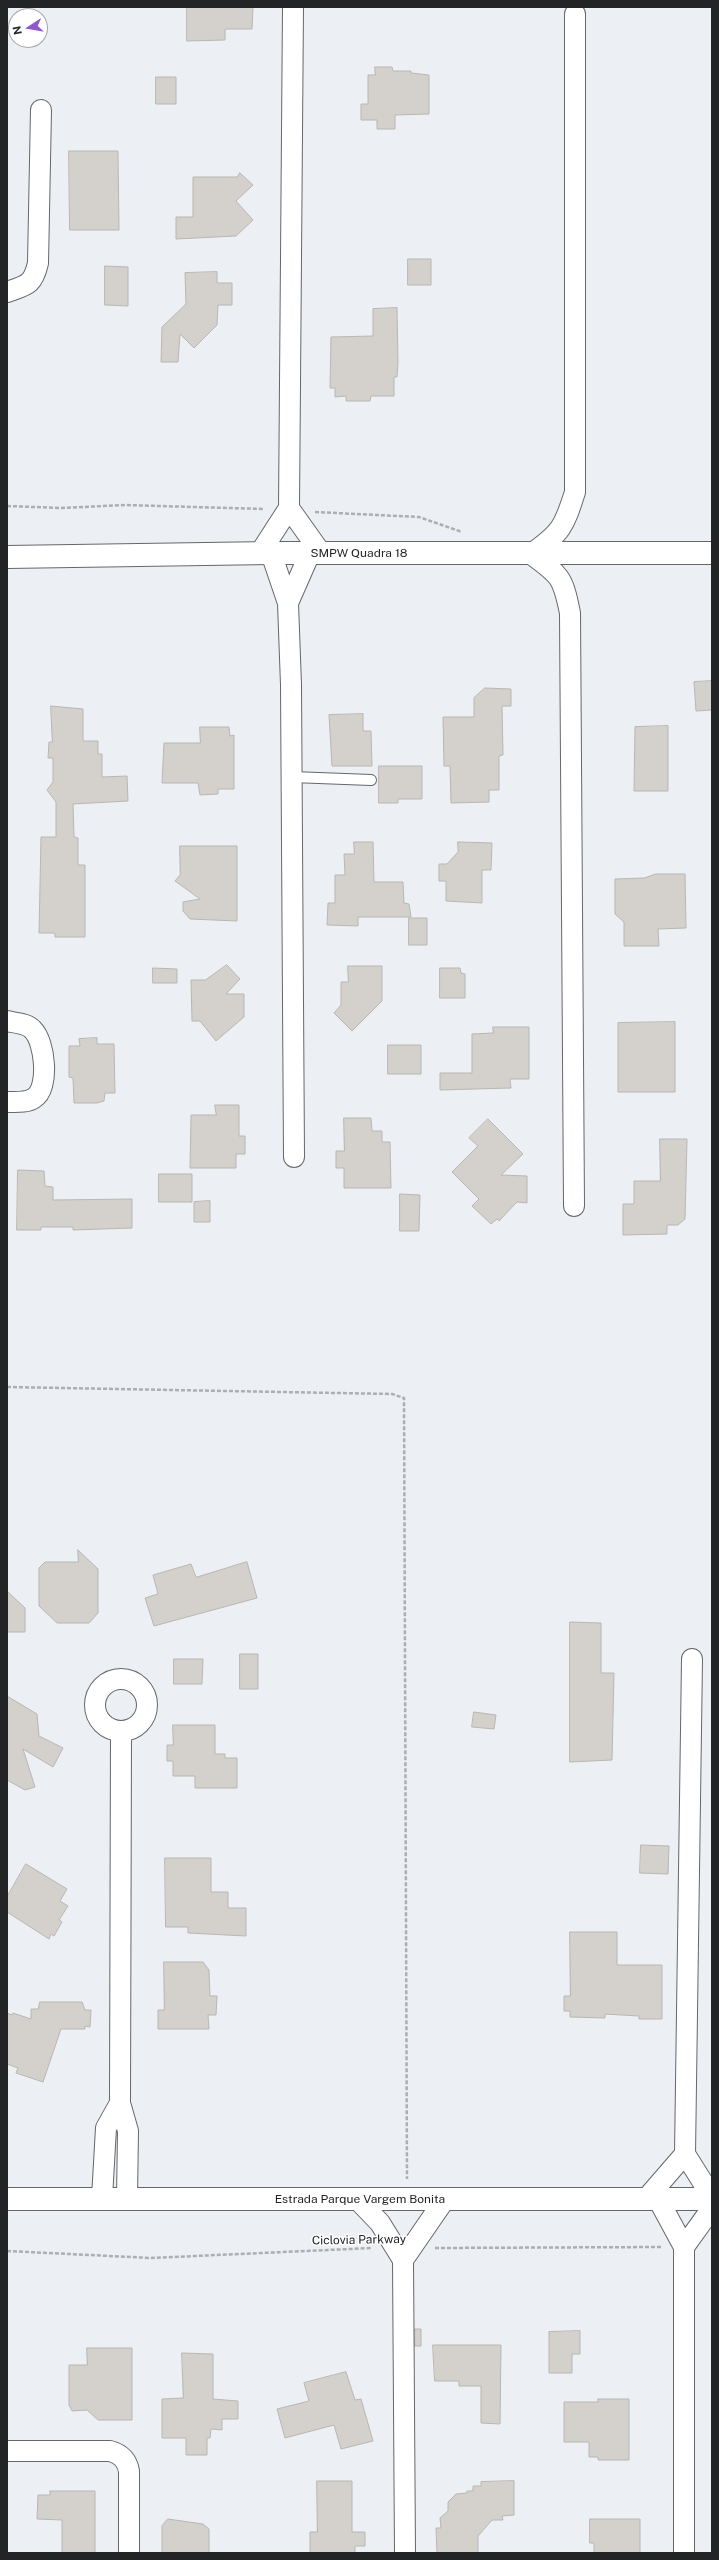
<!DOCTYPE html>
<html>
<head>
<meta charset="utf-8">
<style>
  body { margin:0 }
  #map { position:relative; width:719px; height:2560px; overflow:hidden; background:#eceff3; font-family:"Public Sans",sans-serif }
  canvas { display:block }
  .frame { position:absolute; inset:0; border:8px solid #222425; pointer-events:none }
  .north { position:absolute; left:8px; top:8px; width:40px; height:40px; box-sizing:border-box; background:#fff; border:1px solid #a7a7a8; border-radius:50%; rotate:258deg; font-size:11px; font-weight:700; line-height:16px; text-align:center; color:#222425 }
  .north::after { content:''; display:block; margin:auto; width:14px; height:18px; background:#9256cd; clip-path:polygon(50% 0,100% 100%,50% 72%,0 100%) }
</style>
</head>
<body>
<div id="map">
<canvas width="719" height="2560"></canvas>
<div class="frame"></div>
<div class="north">N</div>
</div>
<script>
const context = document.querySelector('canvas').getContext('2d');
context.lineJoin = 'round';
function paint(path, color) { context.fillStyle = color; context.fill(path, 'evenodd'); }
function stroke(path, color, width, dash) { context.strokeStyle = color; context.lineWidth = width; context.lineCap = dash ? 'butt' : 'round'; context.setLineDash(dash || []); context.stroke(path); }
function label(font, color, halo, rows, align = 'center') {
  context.font = font + ' "Public Sans",sans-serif'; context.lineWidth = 3; context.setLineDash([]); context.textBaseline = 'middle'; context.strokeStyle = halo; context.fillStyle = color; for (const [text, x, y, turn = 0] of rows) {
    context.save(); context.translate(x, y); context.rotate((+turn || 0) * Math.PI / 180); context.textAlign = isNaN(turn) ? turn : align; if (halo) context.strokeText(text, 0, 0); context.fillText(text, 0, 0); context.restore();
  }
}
const building = new Path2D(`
  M187,7H253L252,29H225V40L187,41Z
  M375,67H392L393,71H411V73L429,75V114L395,115V129H377V120H361V104H368V75H375Z
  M156,77H176V104H156Z
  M69,151H118L119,230H70Z
  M240,173L253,185L236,201L253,220L236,236L176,239V217H193V177H237Z
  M408,259H431V285H408Z
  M105,266L128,267V306L105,305Z
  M217,272V283H232V305H218L217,325L194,348L180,334L178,362H161L162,327L186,304L185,273Z
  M397,308L398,363L397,377H394V396H371L370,401H346V396L335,397V388H330L331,337L373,336V309Z
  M712,681V710L696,711L694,682Z
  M485,688L511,689V706H502L503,755L499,756V790H489V802L451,803L450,766H444L443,717H474V698Z
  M51,706L83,709V741H98V754H102V777L127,776L128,801L73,804L74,837L78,838V865H85V937H55V933H39L41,837H56V802L47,790L53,782V758H48L49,742H52Z
  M363,714V731H371L372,766H332L329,715Z
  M668,726V791H634L635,727Z
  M200,727H229L230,736L234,735V789H218V794L200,795L198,783H162L164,743H200Z
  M379,766H422V799H398V803H379Z
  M354,842H373L374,882H403L404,903L409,904L411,917H358V926L327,925L328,903H335V875H345L344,854H354Z
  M458,842L492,843L491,870H482V903L446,901V881H439V864H447L458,852Z
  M180,846H237V921L190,919L183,911V902L200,899L175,881L180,875Z
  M656,874H685L686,928L658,929L659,946H624V922L615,914V879L644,878Z
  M409,918H427V945H409Z
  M227,965L240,979L226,994H244V1017L216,1041L200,1021H192L191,980H205Z
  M348,966H382V1001L352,1031L334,1013L341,1005V982H348Z
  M153,968L177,969V983H153Z
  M440,968H460L461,973L465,974V998H440Z
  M675,1022V1092H618V1023Z
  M493,1027H529V1079H510L511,1088L440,1090V1073H472V1034L493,1033Z
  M97,1038V1044H114L115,1093H105L104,1101L97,1103H74L73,1078L69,1077V1046H80L79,1039Z
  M388,1045H421V1074H388Z
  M215,1105H239V1136H245V1154H236V1168H190L191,1115H216Z
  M344,1118H371L372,1131H382V1142H390L391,1188H344V1168H336V1151H344Z
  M488,1119L523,1154L501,1175L527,1176V1203L517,1202L499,1221L497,1219L491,1224L472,1206L479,1199L452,1172L478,1146L469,1138Z
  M660,1139H687L685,1219L678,1225H667V1234L623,1235V1204H634V1181H660Z
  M18,1170L44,1171L45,1186L53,1187V1200L132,1199V1228L73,1230V1227H41V1230H17Z
  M159,1174H192V1202H159Z
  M400,1194L420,1195L419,1231H400Z
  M210,1201V1222H194V1202Z
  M78,1550L98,1569V1613L89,1623H57L39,1606V1568L45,1562H78Z
  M247,1562L257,1598L154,1626L145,1598L158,1594L153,1575L191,1564L196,1577Z
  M7,1591L25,1608V1632H7Z
  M570,1622L601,1623V1673H614L612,1760L570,1762Z
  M240,1654H258V1689H240Z
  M174,1659H203L202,1684H174Z
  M7,1696L37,1714L39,1736L63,1748L53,1767L23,1749L35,1787L25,1790L7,1780Z
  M474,1712L496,1715L494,1729L472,1727Z
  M173,1725H215V1754H225V1758H237V1788H195V1776H173V1761H167V1745H173Z
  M641,1845L669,1846L668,1874L640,1873Z
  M165,1858H211V1892H228V1908H246V1936L188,1933V1927H166Z
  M26,1864L67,1889L60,1901L68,1906L59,1920L62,1922L54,1936L51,1934L49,1939L7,1912V1897Z
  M570,1932H617V1965H662V2019H639V2016L605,2014V2018L570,2017V2011H564V1996H570Z
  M164,1962H203L209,1970L210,1996H217L216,2015H208L209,2029H158V2010H164Z
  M40,2002H82L85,2010H91L90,2027L85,2026V2029H61L43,2082L16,2073L18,2068L7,2064V2013L12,2015L13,2013L31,2019V2009H38Z
  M415,2329H421V2346H415Z
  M580,2331V2354H572V2373H549V2332Z
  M433,2345H501L500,2424L481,2423V2386H459V2381H435Z
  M87,2348H132V2420H98L87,2410L72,2411L69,2405V2365H87Z
  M182,2353L213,2354V2399L238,2401V2419H222V2430L211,2429L210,2438H207V2455H186V2438H162V2399L183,2398Z
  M346,2372L355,2400L361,2399L373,2441L341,2449L334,2425L285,2438L277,2409L309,2401L304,2383Z
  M598,2399H629V2460H598V2457H589V2442H564V2402H598Z
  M317,2481H352V2532H365V2546H355V2553H310V2532H317Z
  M514,2481V2515L502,2516L503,2520H492L478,2536V2553H437L436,2528H441L440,2518L448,2511V2502L456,2494L467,2493V2491H473V2486H481V2482Z
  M50,2491H95V2553H62V2520L37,2519L38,2495H50Z
  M168,2519L203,2524L209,2529V2553H162V2526Z
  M590,2519H640V2553H594V2543H590Z`);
paint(building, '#d4d1cd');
stroke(building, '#b9b6b2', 1);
const service = new Path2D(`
  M292,777L371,780`);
const minor = new Path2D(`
  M7,292C27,285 33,285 38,263L41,110
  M289,508L321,553
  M260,553L289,508L293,7
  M271,553L288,603L291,685L294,1157
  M288,603L310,553
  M7,1021C15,1023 27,1023 33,1030C45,1042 50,1088 34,1098C27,1103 16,1102 7,1102
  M574,1206L570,613C563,577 560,575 531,554C561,533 564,527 575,492V14
  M692,1659L685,2154L712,2197
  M95 1705a26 26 0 1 1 52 0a26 26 0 1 1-52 0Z
  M121,1732L120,2103L128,2131L127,2198
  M102,2198L106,2128L120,2103
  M646,2199L685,2154
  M658,2199L684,2247V2553
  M358,2200L380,2223L403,2260L405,2553
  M684,2247L712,2208
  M403,2260L445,2199
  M7,2451H110C121,2454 127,2460 129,2471V2553`);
const tertiary = new Path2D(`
  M7,557L271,553H712`);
const secondary = new Path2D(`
  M7,2199H712`);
stroke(service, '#65676b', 12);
stroke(minor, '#65676b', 22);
stroke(tertiary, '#65676b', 24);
stroke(secondary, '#65676b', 24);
stroke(new Path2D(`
  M7,506L61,508L125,505L264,509
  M315,512L419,517L462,532
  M7,1387L392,1394L404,1398L407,2179
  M435,2248L662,2247
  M7,2251L151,2258L372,2248`), '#acafb2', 2.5, [4, 2]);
stroke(service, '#fff', 10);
stroke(minor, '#fff', 20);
stroke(tertiary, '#fff', 22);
stroke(secondary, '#fff', 22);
label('12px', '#222425', '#fff', [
  ["SMPW Quadra 18",359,553],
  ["Estrada Parque Vargem Bonita",360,2199],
  ["Ciclovia Parkway",359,2240,-1]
]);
</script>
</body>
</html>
